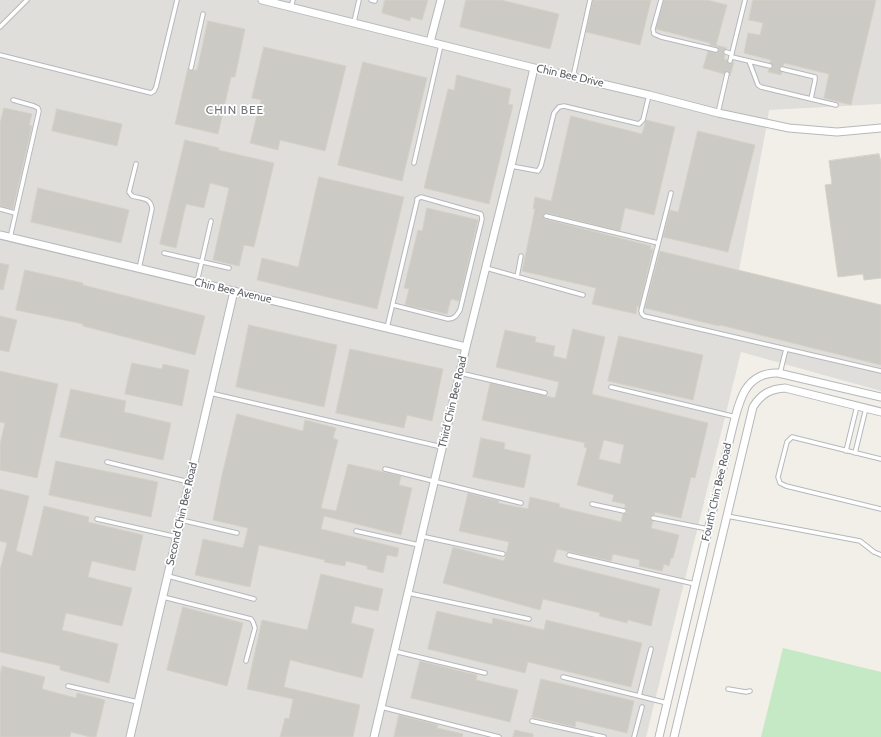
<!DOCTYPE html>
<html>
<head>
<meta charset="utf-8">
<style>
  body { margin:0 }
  canvas { display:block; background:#f1efe8 }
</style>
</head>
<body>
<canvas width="881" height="737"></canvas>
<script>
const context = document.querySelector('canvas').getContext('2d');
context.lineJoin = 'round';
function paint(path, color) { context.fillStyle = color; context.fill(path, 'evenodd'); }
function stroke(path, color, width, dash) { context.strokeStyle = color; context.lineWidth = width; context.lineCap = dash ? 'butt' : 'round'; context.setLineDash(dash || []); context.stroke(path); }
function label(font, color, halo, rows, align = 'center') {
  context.font = font + ' Cabin,sans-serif'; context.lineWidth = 3.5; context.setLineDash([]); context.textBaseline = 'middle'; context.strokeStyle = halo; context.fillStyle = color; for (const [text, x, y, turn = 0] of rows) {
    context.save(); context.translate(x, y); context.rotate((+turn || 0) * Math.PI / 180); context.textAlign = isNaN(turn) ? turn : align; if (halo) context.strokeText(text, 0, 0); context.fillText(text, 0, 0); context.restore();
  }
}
paint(new Path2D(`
  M0,0H881V104L769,110L767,124L739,270L881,305V391L741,352L646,737H0Z`), '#e0deda');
paint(new Path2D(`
  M783,648L881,672V737H761Z`), '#c5e8c5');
const building = new Path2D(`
  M385,0H428L422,20L411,17L410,21L382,13Z
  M466,0H501L559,14L550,49L460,27Z
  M593,0H651L640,45L586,32Z
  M664,0H707L727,5L716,45L727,48L723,51L725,55L724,59L727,60L729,64L734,62L730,76L728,71H726L724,74L703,68L708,51L717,53L719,50L718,47L710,45V43L656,29Z
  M753,0H876L851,105L824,98L829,74L784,63L783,66L780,67L779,69L782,72L781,75L768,72L769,69L772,68L773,66L770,63L771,60L744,53L748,33L760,35L763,23L749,20Z
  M208,21L245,29L235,77H231L218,134L175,124L188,68L190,71L194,70H197Z
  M264,47L346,66L325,151L280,140L278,150L250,143L261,100L252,98Z
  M363,62L427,78L402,181L338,165Z
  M457,75L511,89L508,104L513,105L489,204L424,188L448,89L454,90Z
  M4,108L32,114L29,125L32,126L13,209L0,206V124Z
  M57,109L122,124L117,146L52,131Z
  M571,116L642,134L646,120L675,127L654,215L625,208L620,231L547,213L544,214L543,216L545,219L651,246L650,249H653L639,307L637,306L636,314L592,304L596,288L522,271L535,209H533L535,197L551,201Z
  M698,131L755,145L728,252L663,237L670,210L678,212Z
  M185,140L219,148L218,150L274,163L254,247L244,245L239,266L213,260L229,188L210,183L204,208L186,204L176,248L160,244Z
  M879,154L881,162V278L864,280L863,274L838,277L825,185L832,184L829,161Z
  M319,177L404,197L377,309L257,280L262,258L298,267Z
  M38,188L129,210L121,243L31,222Z
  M427,208L478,220L459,301L451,299L447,314L405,305L409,289L404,288L418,230L422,231Z
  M660,251L881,305V365L720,325L719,326L645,308Z
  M0,263L9,265L3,290L0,289Z
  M25,270L83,283V285L205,316L195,355L83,326V324L16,310Z
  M0,316L17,320L9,352L0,350Z
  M249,325L337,345L324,407L236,387Z
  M573,329L605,337L592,394L708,423L695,478L691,477L681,518L655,512L654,515L650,517V519L653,521L651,528L679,535L673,558H671L669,566L664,564L662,571L639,566L640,560L613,554L611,561L557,549L553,562L660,589L651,626L628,620L627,623L599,616L600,613L543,599L540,610L443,583L453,547L504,561L506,555L509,542L459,531L468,493L499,501L498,503L528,509L530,497L560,504L559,507L621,522L623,514L627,513V510L625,508V504L612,501L614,495L577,485L587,448L584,447L585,443L482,420L490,383L555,398L559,382L496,367L505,330L536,337L535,342L555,346L553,356L566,359ZM604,440L624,445L620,464L599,459Z
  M619,336L703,355L693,400L608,381Z
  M350,349L443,369L432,421L407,415L404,428L336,413Z
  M132,363L162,369L163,364L189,370L182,406L125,394Z
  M0,371L58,384L37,478L0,470V444L5,423L0,422Z
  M71,389L126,401L124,412L171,423L163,460L60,437Z
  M237,414L303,431L305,420L336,428L333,438L338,440L321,508L336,511L348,464L401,476L399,485L412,488L401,535L324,516L321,529L399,548L397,557L387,555L383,573L367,569V566L346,561L345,566L324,562L325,560L259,545L250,587L195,575L203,539L243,548L248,528L213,520L222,475Z
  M481,438L505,443L504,449L531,455L524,488L473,477Z
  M56,461L158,482L151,517L49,495Z
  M0,489L29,496L16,551L32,556L44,506L89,517L88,522L143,535L135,571L92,561L88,577L132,588L122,626L66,613L62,630L118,644L109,683L60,670V666L0,652V570L7,543L0,541Z
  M321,574L383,589L378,611L355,606L351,623L374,629L362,678L290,660L284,687L360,705L353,737H280L285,718L289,719L293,699L247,689L262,620L307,630Z
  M183,607L243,623L227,686L167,670Z
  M437,611L492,624L493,618L544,630L546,620L642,643L631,687L528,662L525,673L428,649Z
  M420,661L477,675L476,680L518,690L510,722L411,698Z
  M2,666L45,677L42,689L76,698L77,693L105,700L96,737H90L71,732L70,737H0V676Z
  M541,679L634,701L627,733L576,721L575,727L532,717Z
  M399,715L438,725L437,728L463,734L462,737H394Z
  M515,730L533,734V737H513Z`);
paint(building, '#cccac5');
stroke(building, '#d6d1c6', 1);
const service = new Path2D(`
  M371,0L375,1
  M661,0L653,29L654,34L661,37L716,50
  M291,7L293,0
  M354,22L359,0
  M0,27L27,0
  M726,52L732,54
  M0,55L151,93L154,91L156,87L177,0
  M732,57L770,66
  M730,61L745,0
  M749,61L758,85L761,87L836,105
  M191,68L203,14
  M782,69L815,77V80L811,99
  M573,77L590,0
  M718,113L727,74
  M414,163L441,45
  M136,164L129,192L132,196C141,199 151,197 152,209L139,269
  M511,166L538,171L541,166L554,113L559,107L564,106L639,124L643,120L649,95
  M671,193L641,311L642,314L644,316L881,371
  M0,209L15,213
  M546,216L658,243
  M10,238L39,111L38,108L34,106L13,100
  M164,253L229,268
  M486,268L583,295
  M517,277L521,256
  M197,282L211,221
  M387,328L417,201V199L421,197L481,214L482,219L460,310C457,315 455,319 448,319L393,305
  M460,373L545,393
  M780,373L786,349
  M611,387L736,417
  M210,393L442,447
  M846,451L857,406
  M855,453L866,408
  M881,459L792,437L787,442L778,477L780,483L786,486L881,509
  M107,462L189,482
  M385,469L521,503
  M592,504L624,511
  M727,516L860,541L874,552L881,555
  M653,518L708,529
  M97,519L177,537
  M181,520L237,533
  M356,531L419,545
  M421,536L503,554
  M569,555L695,584
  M168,576L254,599
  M408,593L529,619
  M163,597L251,619L253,622L255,628L246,661
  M394,651L485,673
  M563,677L667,703
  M68,686L138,702
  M728,689L746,692L750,691
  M639,696L651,649
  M381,707L499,737
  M532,721L604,737
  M634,737L642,707`);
const minor = new Path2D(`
  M262,0L534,68L649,95L718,113L789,128L837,132L881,128
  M430,42L441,0
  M0,235L466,347
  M130,737L234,291
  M374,737L466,347L511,166L534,68
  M659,737L731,434C738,407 742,372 778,373L881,397
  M674,737L753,407C761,394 770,389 785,388L881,412`);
stroke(service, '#b5b8bc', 5.5);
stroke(minor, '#b5b8bc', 9);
stroke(service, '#fff', 3.5);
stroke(minor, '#fff', 7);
label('11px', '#5f6368', '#fff', [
  ["Chin Bee Drive",570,76,13],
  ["Chin Bee Avenue",233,291,13],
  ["Third Chin Bee Road",453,402,-77],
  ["Fourth Chin Bee Road",717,492,-77],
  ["Second Chin Bee Road",182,514,-77]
]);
context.letterSpacing = '1px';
label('12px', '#70757a', '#fff', [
  ["CHIN BEE",235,110]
]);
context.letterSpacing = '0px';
</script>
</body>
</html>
